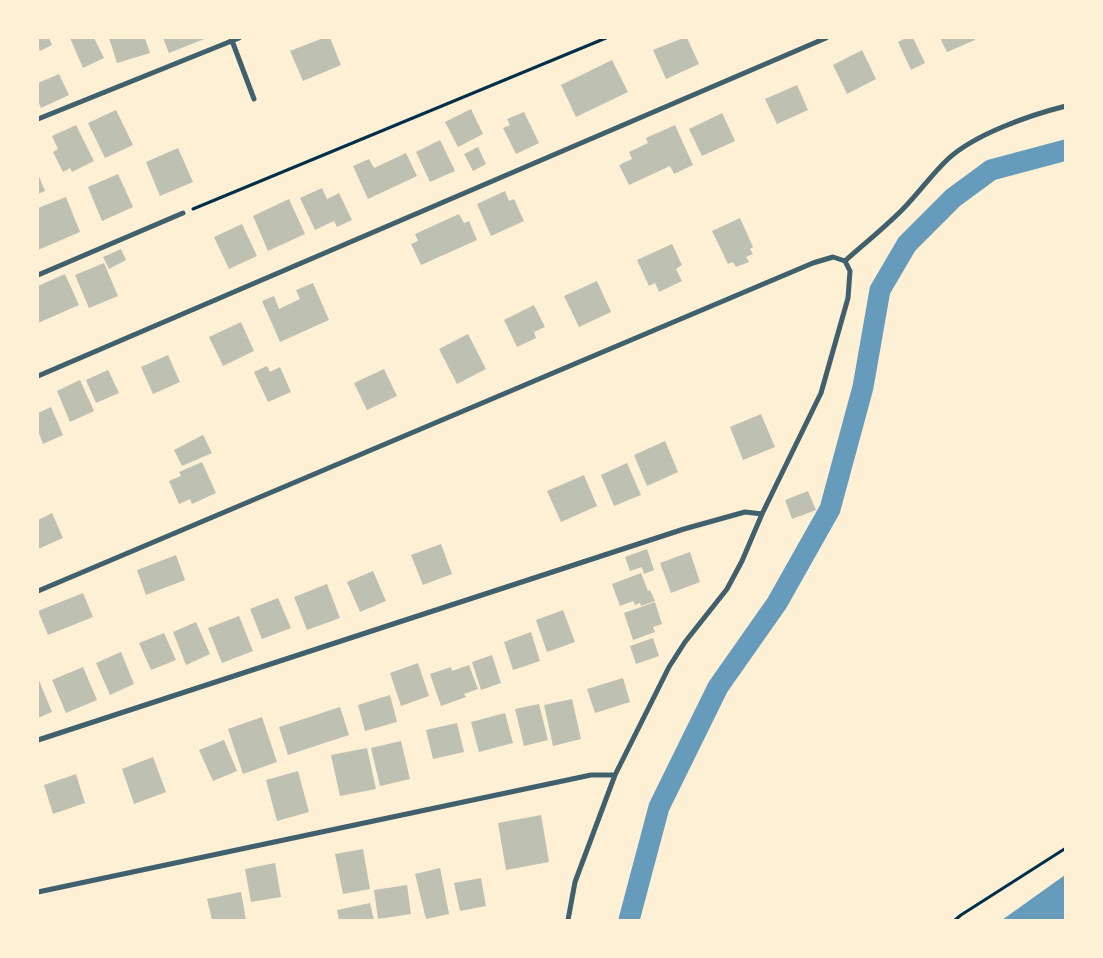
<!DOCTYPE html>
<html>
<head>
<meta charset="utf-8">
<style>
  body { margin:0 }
  #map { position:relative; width:1103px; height:958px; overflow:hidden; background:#fdf0d5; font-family:"Exo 2",sans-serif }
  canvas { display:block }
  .frame { position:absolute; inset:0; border:39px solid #fdf0d5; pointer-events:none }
</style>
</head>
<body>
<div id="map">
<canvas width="1103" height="958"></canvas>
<div class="frame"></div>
</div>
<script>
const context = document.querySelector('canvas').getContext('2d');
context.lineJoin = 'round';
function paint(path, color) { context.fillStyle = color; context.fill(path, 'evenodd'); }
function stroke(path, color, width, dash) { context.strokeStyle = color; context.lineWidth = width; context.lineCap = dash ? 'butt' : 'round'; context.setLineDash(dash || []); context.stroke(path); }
paint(new Path2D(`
  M1065,875V920H1002Z`), '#669bbc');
stroke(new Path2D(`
  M629,920L659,807L718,687L777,603L830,509L863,387L880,290L907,244L953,198L991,170L1066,150`), '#669bbc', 21);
paint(new Path2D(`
  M38,38H49L52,45L40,51L38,47Z
  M70,38H94L104,58L83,68Z
  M109,38H145L150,53L117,63Z
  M163,38H207L169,53Z
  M323,38H330L341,65L303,81L290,51Z
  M683,38H687L699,64L666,79L653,50Z
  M906,38H913L925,63L911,70L898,42Z
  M940,38H974L975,40L947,52Z
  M862,50L876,79L847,94L833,65Z
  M612,60L628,92L576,117L561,85Z
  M59,74L69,95L41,108L38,101V83Z
  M797,85L808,110L777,124L765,99Z
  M471,109L483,134L458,147L445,122Z
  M116,110L133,145L105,158L88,123Z
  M524,112L539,143L516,154L503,128L510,125L507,119Z
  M722,113L735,141L702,156L689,129Z
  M76,125L94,161L72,172L70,168L63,172L53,152L58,149L52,136Z
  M675,125L693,165L674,174L670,166L629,185L619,165L632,159L629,152L648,143L646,138Z
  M440,140L455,171L430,182L416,152Z
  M478,147L486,164L473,171L464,154Z
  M178,148L193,182L160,196L146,162Z
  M406,153L417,176L368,199L353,166L369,159L374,168Z
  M38,174L45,191L38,194Z
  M118,174L133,207L102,221L88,187Z
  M322,188L327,199L339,193L352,220L337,227L334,221L315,230L300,198Z
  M505,191L509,201L514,199L524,221L491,236L477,204Z
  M66,197L80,232L38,250V208Z
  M289,199L305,234L268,251L253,216Z
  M459,214L464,223L469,221L477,240L421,265L411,244L418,241L415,234Z
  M740,218L753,247L750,249L753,254L746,257L749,262L736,267L733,262L728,264L712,231Z
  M242,224L257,256L229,269L214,237Z
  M672,244L682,265L676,269L682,281L659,292L655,283L649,286L637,260Z
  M121,249L126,260L109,269L103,257Z
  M104,263L118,296L89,308L75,275Z
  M65,274L79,305L38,323V286Z
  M597,281L611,312L579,327L564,296Z
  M313,283L329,320L280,342L262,301L274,296L279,309L300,299L296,290Z
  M534,305L545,327L534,332L536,338L517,347L504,320Z
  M241,322L254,351L223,366L209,337Z
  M468,334L486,369L457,384L439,349Z
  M168,355L180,382L153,394L141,367Z
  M267,366L270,372L280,367L291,392L268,402L254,372Z
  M384,369L397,396L367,410L354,383Z
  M108,370L119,393L96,403L86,380Z
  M80,380L94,411L70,422L57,391Z
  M51,407L63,435L43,444L38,431V413Z
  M761,414L775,447L743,460L730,427Z
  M203,435L212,453L182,466L174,450Z
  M665,441L678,472L647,486L634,455Z
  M202,462L216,493L192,504L190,499L179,504L169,481L181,476L179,472Z
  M627,463L641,495L614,506L601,475Z
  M584,475L597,506L561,522L547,491Z
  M808,491L816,510L792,519L785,500Z
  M52,513L63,538L38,549V520Z
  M441,544L452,574L423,585L411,555Z
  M647,549L654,570L644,574L642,567L630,571L625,557Z
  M690,552L700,582L671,593L660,563Z
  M176,555L185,580L146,595L137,570Z
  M373,571L386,601L360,612L347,582Z
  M641,573L648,591L650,590L655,601L641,606L640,603L635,605L633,601L620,606L612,584Z
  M327,584L340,618L307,630L294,597Z
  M83,593L93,617L48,635L38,611Z
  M278,598L291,628L262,639L250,609Z
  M655,602L662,624L653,627L655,632L633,640L624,613Z
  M563,610L575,642L547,652L536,620Z
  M239,616L253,651L222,663L208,628Z
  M196,622L210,654L186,665L173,632Z
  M531,632L540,661L513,670L504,642Z
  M164,633L176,660L151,670L139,643Z
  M653,638L659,656L636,664L630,646Z
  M121,652L134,684L110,695L96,663Z
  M492,655L501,683L481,690L472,662Z
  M418,663L429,696L401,706L390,673Z
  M469,665L478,689L464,694L466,697L441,706L430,674L451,667L452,671Z
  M83,667L97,700L66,713L52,680Z
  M38,678L52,712L38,718Z
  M623,678L630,702L595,713L587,689Z
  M390,695L397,722L365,731L358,705Z
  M572,699L581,739L553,746L544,705Z
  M539,704L548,740L524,746L515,709Z
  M340,707L349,735L288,755L279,727Z
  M505,713L513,743L479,752L471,722Z
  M262,717L277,762L243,774L228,729Z
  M457,723L464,752L433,759L426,730Z
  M224,740L237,771L213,781L199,750Z
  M401,741L410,779L380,786L371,748Z
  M367,748L376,789L340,796L331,755Z
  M153,757L166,792L134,804L122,769Z
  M298,771L309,812L277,821L266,780Z
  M76,774L85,803L53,814L44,785Z
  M541,815L549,862L506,870L498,823Z
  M363,849L370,889L343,894L335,854Z
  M275,863L281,897L251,902L245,869Z
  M440,868L449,914L426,919L415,874Z
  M481,878L486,906L460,911L454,883Z
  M407,885L411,914L378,919L374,890Z
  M241,892L246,920H212L207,899Z
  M370,903L374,920H339L337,910Z`), '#bec0b2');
stroke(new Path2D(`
  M193,209L606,38
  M955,920L961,915L1066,848`), '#003049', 3);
stroke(new Path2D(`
  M231,38L254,99
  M38,119L239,38
  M845,261C864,244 884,228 902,210C918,194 931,175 948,159C975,134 1030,115 1066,106
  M38,275L183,213
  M38,376L826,38
  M38,591L813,263L833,257L845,261
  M38,740L684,529L745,512L762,514
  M38,892L591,775H615
  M568,920L575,882L615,775L669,667L685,642L727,589L742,561L762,514L821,393L848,298L850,271L845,261`), '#3f606c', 5);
</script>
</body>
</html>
